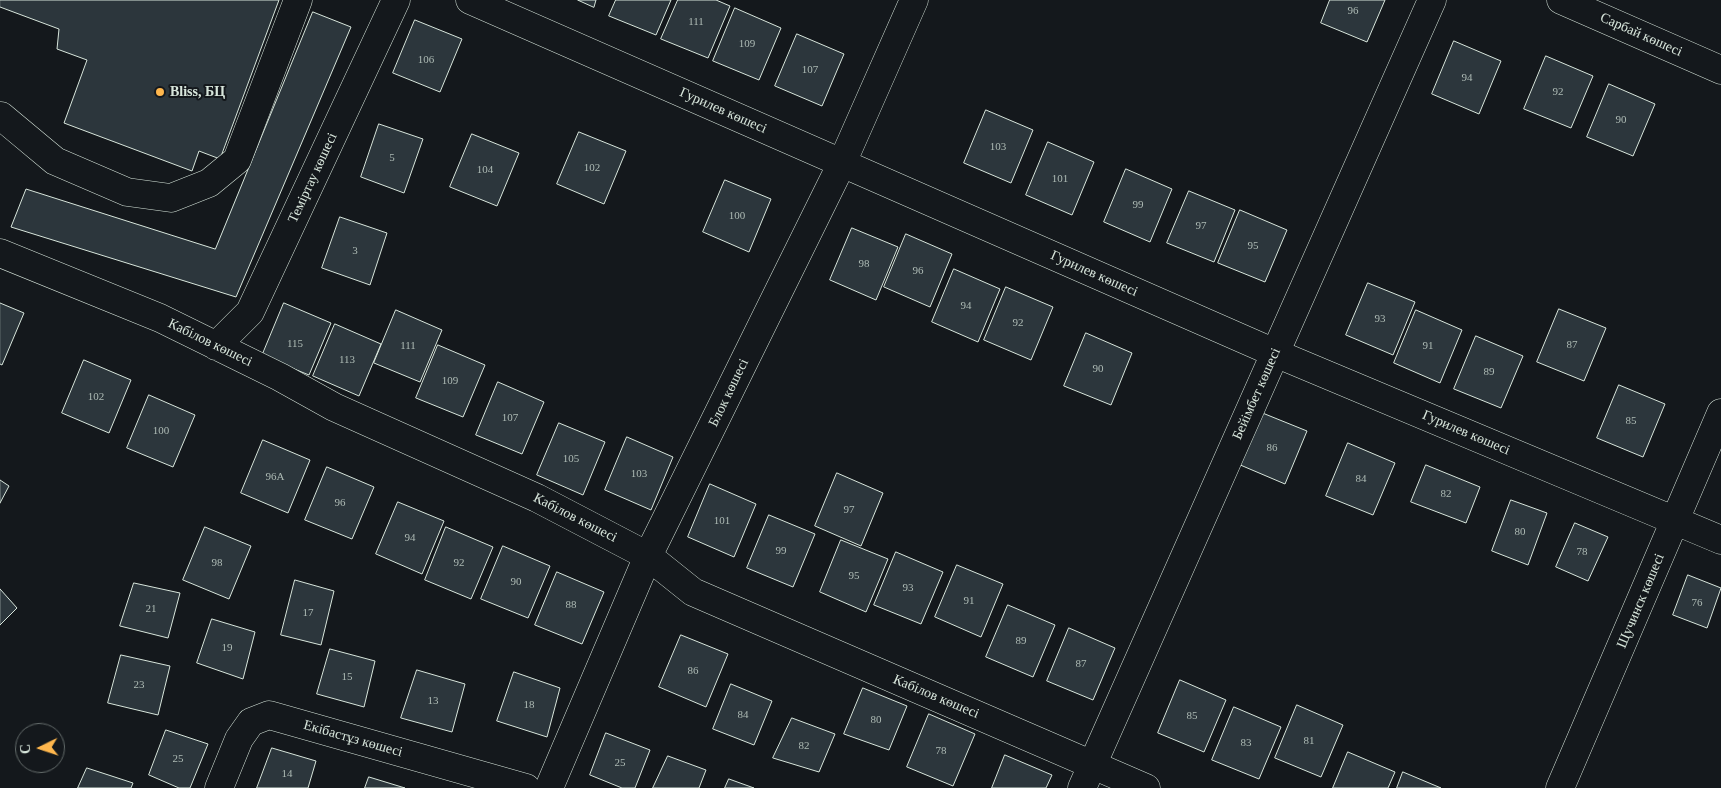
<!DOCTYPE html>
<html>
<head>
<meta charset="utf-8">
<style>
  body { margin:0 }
  #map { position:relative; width:1721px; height:788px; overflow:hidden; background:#14181c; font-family:Georgia,serif }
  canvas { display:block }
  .north { position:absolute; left:15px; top:723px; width:50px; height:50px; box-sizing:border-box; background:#14181c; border:1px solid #626a69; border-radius:50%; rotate:266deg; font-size:14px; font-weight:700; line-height:20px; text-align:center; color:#d8e6dc }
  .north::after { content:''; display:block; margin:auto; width:18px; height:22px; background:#ffb74d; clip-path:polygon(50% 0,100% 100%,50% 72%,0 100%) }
</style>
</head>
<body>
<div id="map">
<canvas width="1721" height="788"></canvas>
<div class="north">С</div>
</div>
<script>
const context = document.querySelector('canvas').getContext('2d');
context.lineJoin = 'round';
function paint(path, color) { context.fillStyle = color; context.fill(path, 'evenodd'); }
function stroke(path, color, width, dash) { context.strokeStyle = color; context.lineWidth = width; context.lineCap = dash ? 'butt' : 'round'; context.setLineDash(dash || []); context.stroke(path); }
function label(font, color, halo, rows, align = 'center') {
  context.font = font + ' Georgia,serif'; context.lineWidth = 4; context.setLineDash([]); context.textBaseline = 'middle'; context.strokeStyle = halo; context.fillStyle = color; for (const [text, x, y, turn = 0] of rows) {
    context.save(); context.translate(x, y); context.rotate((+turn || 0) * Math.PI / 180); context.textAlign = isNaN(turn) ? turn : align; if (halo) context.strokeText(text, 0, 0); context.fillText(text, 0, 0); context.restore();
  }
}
const building = new Path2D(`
  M0,0H279L220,159L199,151L192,171L64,123L87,60L57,49L59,29L0,7Z
  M578,0H596L594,7Z
  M616,0H671L656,35L609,16Z
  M678,0H716L730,6L708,58L661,39Z
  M1330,0H1385L1367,42L1321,23Z
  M735,8L781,28L759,80L713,61Z
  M313,12L351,27L236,297L11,227L26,189L215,249Z
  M415,20L462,39L440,92L393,73Z
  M797,34L844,54L822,106L775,86Z
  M1454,41L1501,61L1479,114L1432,94Z
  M1546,56L1593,76L1571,128L1524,109Z
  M1609,84L1655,104L1633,156L1587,137Z
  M986,110L1033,130L1011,183L964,163Z
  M379,124L423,139L404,193L361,177Z
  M579,132L626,151L604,204L557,184Z
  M472,134L519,153L497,206L450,187Z
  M1048,142L1094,162L1072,215L1026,195Z
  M1126,169L1172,189L1150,242L1104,222Z
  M725,180L771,199L749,252L703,232Z
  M1189,191L1235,210L1214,262L1167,243Z
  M1240,210L1287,230L1265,282L1218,263Z
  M340,217L387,233L370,285L322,268Z
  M852,228L898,247L876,300L830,280Z
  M906,234L952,254L930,307L884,287Z
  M954,269L1000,289L978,342L932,322Z
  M1368,283L1415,302L1393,355L1346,335Z
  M1006,287L1053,307L1031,360L984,340Z
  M0,303L24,313L2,365L0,364Z
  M284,303L331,323L309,375L262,356Z
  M1559,309L1606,328L1584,381L1537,362Z
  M396,310L442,330L420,382L374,363Z
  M1416,310L1462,330L1440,383L1394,363Z
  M335,324L381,344L359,396L313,376Z
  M1086,333L1132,353L1111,405L1064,386Z
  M1476,336L1523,356L1501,408L1454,389Z
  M438,345L485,365L463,417L416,398Z
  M84,360L131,380L109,433L62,413Z
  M498,382L544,402L522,454L476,435Z
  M1619,385L1665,404L1643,457L1597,438Z
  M149,395L195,415L173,467L127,448Z
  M1260,412L1307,431L1285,484L1238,464Z
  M559,423L605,442L583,495L537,475Z
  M627,437L673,457L651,510L605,490Z
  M263,440L310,460L288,513L241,493Z
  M1348,443L1395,463L1373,515L1326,496Z
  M1426,465L1480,487L1466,523L1411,502Z
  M327,467L374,487L352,539L305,520Z
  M837,473L883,493L861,546L815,526Z
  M0,480L9,486L0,503Z
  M710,484L756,504L734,557L688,537Z
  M1511,500L1547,513L1528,565L1492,551Z
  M398,502L444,521L422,574L376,554Z
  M769,515L815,534L793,587L747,568Z
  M1575,523L1608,537L1588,581L1556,567Z
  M205,527L251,546L229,599L183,580Z
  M446,527L493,547L471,599L425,580Z
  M841,540L888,559L866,612L820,592Z
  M503,546L550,566L528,618L481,599Z
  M896,552L943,572L921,624L874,605Z
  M957,565L1003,584L981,637L935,617Z
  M557,572L604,592L582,644L535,625Z
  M1688,575L1721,588L1707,628L1673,615Z
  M295,580L334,591L321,645L281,635Z
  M134,583L180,593L168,638L120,626Z
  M0,589L17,608L0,625Z
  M1008,605L1055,625L1033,677L986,657Z
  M212,619L255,632L243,679L197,663Z
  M1069,628L1115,648L1093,700L1047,681Z
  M681,635L728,654L706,707L659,687Z
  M330,649L375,661L364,707L317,694Z
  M121,655L170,666L158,715L108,703Z
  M417,670L465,684L452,732L401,718Z
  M514,672L560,688L547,737L497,721Z
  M1180,680L1226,700L1204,752L1158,733Z
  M731,684L772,701L754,745L713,729Z
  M863,688L907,706L889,750L844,734Z
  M1297,705L1343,725L1321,777L1275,758Z
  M1234,707L1281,727L1259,779L1212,760Z
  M929,714L975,734L953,786L907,767Z
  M792,718L835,734L819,772L773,758Z
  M166,730L208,744L190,788H179L149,775Z
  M606,733L650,750L635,788H622L590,775Z
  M272,748L316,761L308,788H257Z
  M1348,752L1395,772L1388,788H1333Z
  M1005,755L1052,775L1046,788H992Z
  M668,756L706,770L699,788H653Z
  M87,768L133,783L131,788H78Z
  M1403,772L1441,788H1397Z
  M369,777L405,788H365Z
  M729,779L754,788H725Z`);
paint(building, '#2c363c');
stroke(building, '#d8e6dc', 1);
const minor = new Path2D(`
  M470,0L1275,353L1721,540
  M1561,0L1721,70
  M1,116L55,161L127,192L171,198L209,183L237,160L298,0
  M0,253L160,318L280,377L334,407L537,498L648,556L693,592L1146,788
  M216,346L250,312L396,0
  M219,788L239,739L251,722L269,715L526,788
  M549,788L648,556L842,163L914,0
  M1082,788L1432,0
  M1560,788L1721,413`);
stroke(minor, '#d8e6dc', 29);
stroke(minor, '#14181c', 28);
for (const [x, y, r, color] of [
  [160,92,5,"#ffb74d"]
]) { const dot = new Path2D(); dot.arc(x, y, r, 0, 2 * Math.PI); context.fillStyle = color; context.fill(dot); stroke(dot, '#14181c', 2); }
label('11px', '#adbab4', null, [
  ["96",1353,11],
  ["111",696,22],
  ["109",747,44],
  ["106",426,60],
  ["107",810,70],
  ["94",1467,78],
  ["92",1558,92],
  ["90",1621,120],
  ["103",998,147],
  ["5",392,158],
  ["102",592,168],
  ["104",485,170],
  ["101",1060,179],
  ["99",1138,205],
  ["100",737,216],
  ["97",1201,226],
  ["95",1253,246],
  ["3",355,251],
  ["98",864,264],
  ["96",918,271],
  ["94",966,306],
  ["93",1380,319],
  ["92",1018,323],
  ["115",295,344],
  ["87",1572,345],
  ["111",408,346],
  ["91",1428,346],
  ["113",347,360],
  ["90",1098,369],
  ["89",1489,372],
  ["109",450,381],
  ["102",96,397],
  ["107",510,418],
  ["85",1631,421],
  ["100",161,431],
  ["86",1272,448],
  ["105",571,459],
  ["103",639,474],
  ["96А",275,477],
  ["84",1361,479],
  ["82",1446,494],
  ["96",340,503],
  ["97",849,510],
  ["101",722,521],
  ["80",1520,532],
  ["94",410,538],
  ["99",781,551],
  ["78",1582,552],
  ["98",217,563],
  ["92",459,563],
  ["95",854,576],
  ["90",516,582],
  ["93",908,588],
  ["91",969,601],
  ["76",1697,603],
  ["88",571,605],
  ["21",151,609],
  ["17",308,613],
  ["89",1021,641],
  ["19",227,648],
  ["87",1081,664],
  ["86",693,671],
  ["15",347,677],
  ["23",139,685],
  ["13",433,701],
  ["18",529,705],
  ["84",743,715],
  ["85",1192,716],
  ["80",876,720],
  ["81",1309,741],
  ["83",1246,743],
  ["82",804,746],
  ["78",941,751],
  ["25",178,759],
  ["25",620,763],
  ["14",287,774]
]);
label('14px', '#d8e6dc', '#14181c', [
  ["Сарбай көшесі",1641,35,24],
  ["Гурилев көшесі",723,111,24],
  ["Теміртау көшесі",313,178,-65],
  ["Гурилев көшесі",1094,274,24],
  ["Кабілов көшесі",210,343,26],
  ["Блок көшесі",729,393,-64],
  ["Бейімбет көшесі",1257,394,-66],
  ["Гурилев көшесі",1466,433,23],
  ["Кабілов көшесі",575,518,27],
  ["Щучинск көшесі",1641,601,-67],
  ["Кабілов көшесі",936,697,23],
  ["Екібастұз көшесі",353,739,16]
]);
label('bold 14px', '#d8e6dc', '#14181c', [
  ["Bliss, БЦ",170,92]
], 'left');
</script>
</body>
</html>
